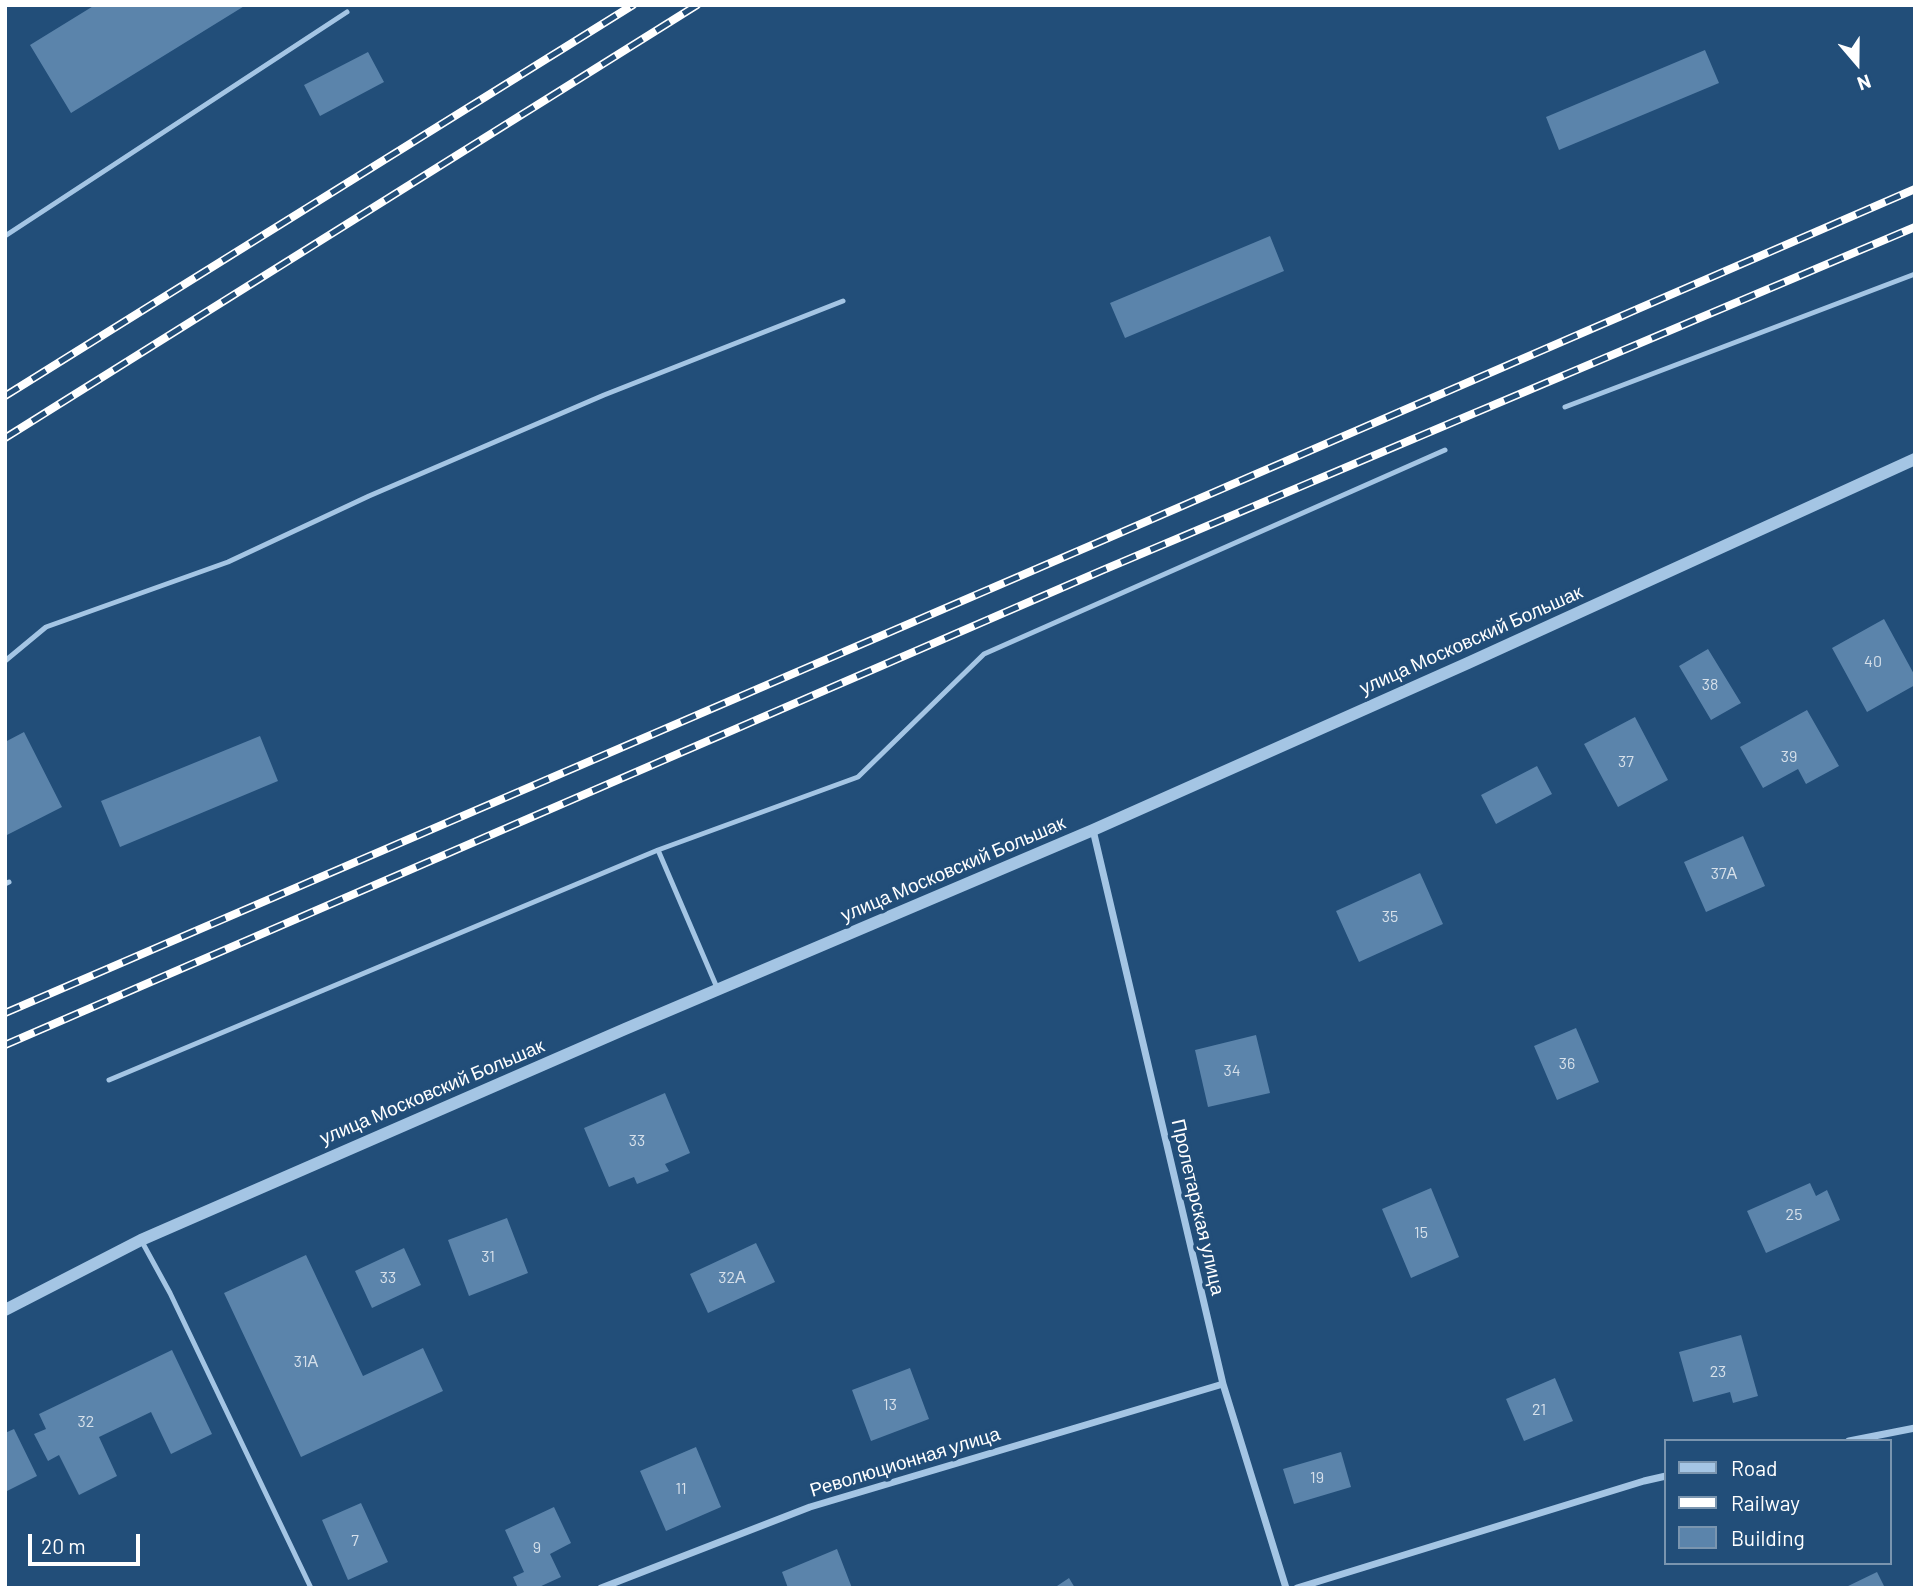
<!DOCTYPE html>
<html>
<head>
<meta charset="utf-8">
<style>
  body { margin:0 }
  #map { position:relative; width:1920px; height:1593px; overflow:hidden; background:#224e79; font-family:Barlow,sans-serif }
  canvas { display:block }
  .frame { position:absolute; inset:0; border:7px solid #fff; pointer-events:none }
  .legend { position:absolute; left:1664px; top:1439px; width:228px; height:126px; box-sizing:border-box; background:#224e79; border:2px solid #7a95af; margin:0; padding:9px 12px; list-style:none; font-size:21px; color:#fff }
  .legend li { display:flex; align-items:center; gap:14px; height:35px }
  .legend b { width:35px; border:2px solid #7a95af }
  .north { position:absolute; left:1822px; top:28px; width:70px; height:70px; -webkit-text-stroke:5px #224e79; paint-order:stroke; rotate:160deg; font-size:19px; font-weight:700; line-height:28px; text-align:center; color:#fff }
  .north::after { content:''; display:block; margin:auto; width:24px; height:32px; background:#fff; clip-path:polygon(50% 0,100% 100%,50% 72%,0 100%) }
  .scale { position:absolute; left:28px; top:1534px; width:112px; height:32px; box-sizing:border-box; border:4px solid #fff; border-top:0; padding-left:9px; font-size:21px; line-height:24px; white-space:nowrap; color:#fff; -webkit-text-stroke:5px #224e79; paint-order:stroke }
</style>
</head>
<body>
<div id="map">
<canvas width="1920" height="1593"></canvas>
<div class="frame"></div>
<ul class="legend">
<li><b style="height:9px;background:#a4c5e4"></b>Road</li>
<li><b style="height:9px;background:#fff"></b>Railway</li>
<li><b style="height:19px;background:#5b84ab"></b>Building</li>
</ul>
<div class="north">N</div>
<div class="scale">20 m</div>
</div>
<script>
const context = document.querySelector('canvas').getContext('2d');
context.lineJoin = 'round';
function paint(path, color) { context.fillStyle = color; context.fill(path, 'evenodd'); }
function stroke(path, color, width, dash) { context.strokeStyle = color; context.lineWidth = width; context.lineCap = dash ? 'butt' : 'round'; context.setLineDash(dash || []); context.stroke(path); }
function label(font, color, halo, rows, align = 'center') {
  context.font = font + ' Barlow,sans-serif'; context.lineWidth = 7; context.setLineDash([]); context.textBaseline = 'middle'; context.strokeStyle = halo; context.fillStyle = color; for (const [text, x, y, turn = 0] of rows) {
    context.save(); context.translate(x, y); context.rotate((+turn || 0) * Math.PI / 180); context.textAlign = isNaN(turn) ? turn : align; if (halo) context.strokeText(text, 0, 0); context.fillText(text, 0, 0); context.restore();
  }
}
paint(new Path2D(`
  M95,5H246L71,113L30,45Z
  M1705,50L1719,83L1559,150L1546,117Z
  M368,52L384,82L320,116L304,85Z
  M1270,236L1284,271L1125,338L1110,303Z
  M1884,619L1915,676V685L1867,712L1832,648Z
  M1708,649L1741,703L1711,720L1679,666Z
  M1807,710L1839,766L1806,784L1798,769L1763,788L1740,747Z
  M1635,717L1668,780L1618,807L1584,744Z
  M24,732L62,807L5,836V742Z
  M260,736L278,781L120,847L101,801Z
  M1537,766L1552,794L1496,824L1481,795Z
  M1743,836L1765,886L1706,912L1684,862Z
  M1420,873L1443,924L1359,962L1336,911Z
  M1576,1028L1599,1082L1557,1100L1534,1046Z
  M1256,1035L1270,1093L1208,1107L1195,1050Z
  M665,1093L690,1153L665,1164L669,1171L637,1184L634,1177L609,1187L584,1128Z
  M1810,1183L1816,1196L1827,1190L1840,1220L1766,1253L1747,1211Z
  M1431,1188L1459,1257L1411,1278L1382,1209Z
  M507,1218L528,1273L469,1296L448,1240Z
  M756,1243L775,1282L708,1313L690,1274Z
  M404,1248L421,1285L372,1308L355,1271Z
  M306,1255L363,1376L423,1348L443,1391L301,1457L224,1293Z
  M1741,1335L1758,1396L1733,1403L1730,1392L1693,1402L1679,1352Z
  M172,1350L212,1434L171,1454L151,1412L99,1437L117,1476L79,1495L59,1455L48,1461L34,1434L46,1429L39,1414Z
  M910,1368L929,1419L871,1441L852,1390Z
  M1555,1378L1573,1421L1524,1441L1506,1399Z
  M14,1429L37,1476L5,1492V1433Z
  M696,1447L721,1507L666,1531L640,1471Z
  M1341,1452L1351,1487L1294,1504L1283,1469Z
  M361,1503L388,1562L348,1580L322,1520Z
  M554,1507L571,1543L550,1554L561,1577L537,1588H518L513,1577L524,1572L505,1530Z
  M837,1549L852,1588H788L782,1572Z
  M1877,1572L1885,1588H1844Z
  M1069,1578L1075,1588H1054Z`), '#5b84ab');
stroke(new Path2D(`
  M5,236L347,12
  M1565,407L1915,274
  M5,661L46,627L228,562L369,496L604,395L843,301
  M5,884L9,882
  M718,990L658,850L858,777L984,654L1445,450
  M109,1080L658,850
  M141,1240L170,1293L311,1588`), '#a4c5e4', 5);
stroke(new Path2D(`
  M1093,830L1223,1384L1286,1588
  M1849,1441L1915,1428
  M601,1588L810,1507L1223,1384
  M1297,1588L1644,1481L1666,1476`), '#a4c5e4', 7);
stroke(new Path2D(`
  M5,1310L141,1240L625,1029L1093,830L1468,663L1915,459`), '#a4c5e4', 12);
const rail = new Path2D(`
  M5,396L633,5
  M5,438L697,5
  M5,1013L1092,545L1915,189
  M5,1045L1103,570L1915,227`);
stroke(rail, '#fff', 8);
stroke(rail, '#224e79', 5, [16]);
label('16px', '#d6e0ea', null, [
  ["40",1873,662],
  ["38",1710,685],
  ["39",1789,757],
  ["37",1626,762],
  ["37А",1724,874],
  ["35",1390,917],
  ["36",1567,1064],
  ["34",1232,1071],
  ["33",637,1141],
  ["25",1794,1215],
  ["15",1421,1233],
  ["31",488,1257],
  ["33",388,1278],
  ["32А",732,1278],
  ["31А",306,1362],
  ["23",1718,1372],
  ["13",890,1405],
  ["21",1539,1410],
  ["32",86,1422],
  ["19",1317,1478],
  ["11",681,1489],
  ["7",355,1541],
  ["9",537,1548]
]);
label('19px', '#fff', '#224e79', [
  ["улица Московский Большак",1471,640,-24],
  ["улица Московский Большак",953,869,-23],
  ["улица Московский Большак",432,1092,-23],
  ["Пролетарская улица",1198,1207,77],
  ["Революционная улица",905,1462,-17]
]);
</script>
</body>
</html>
